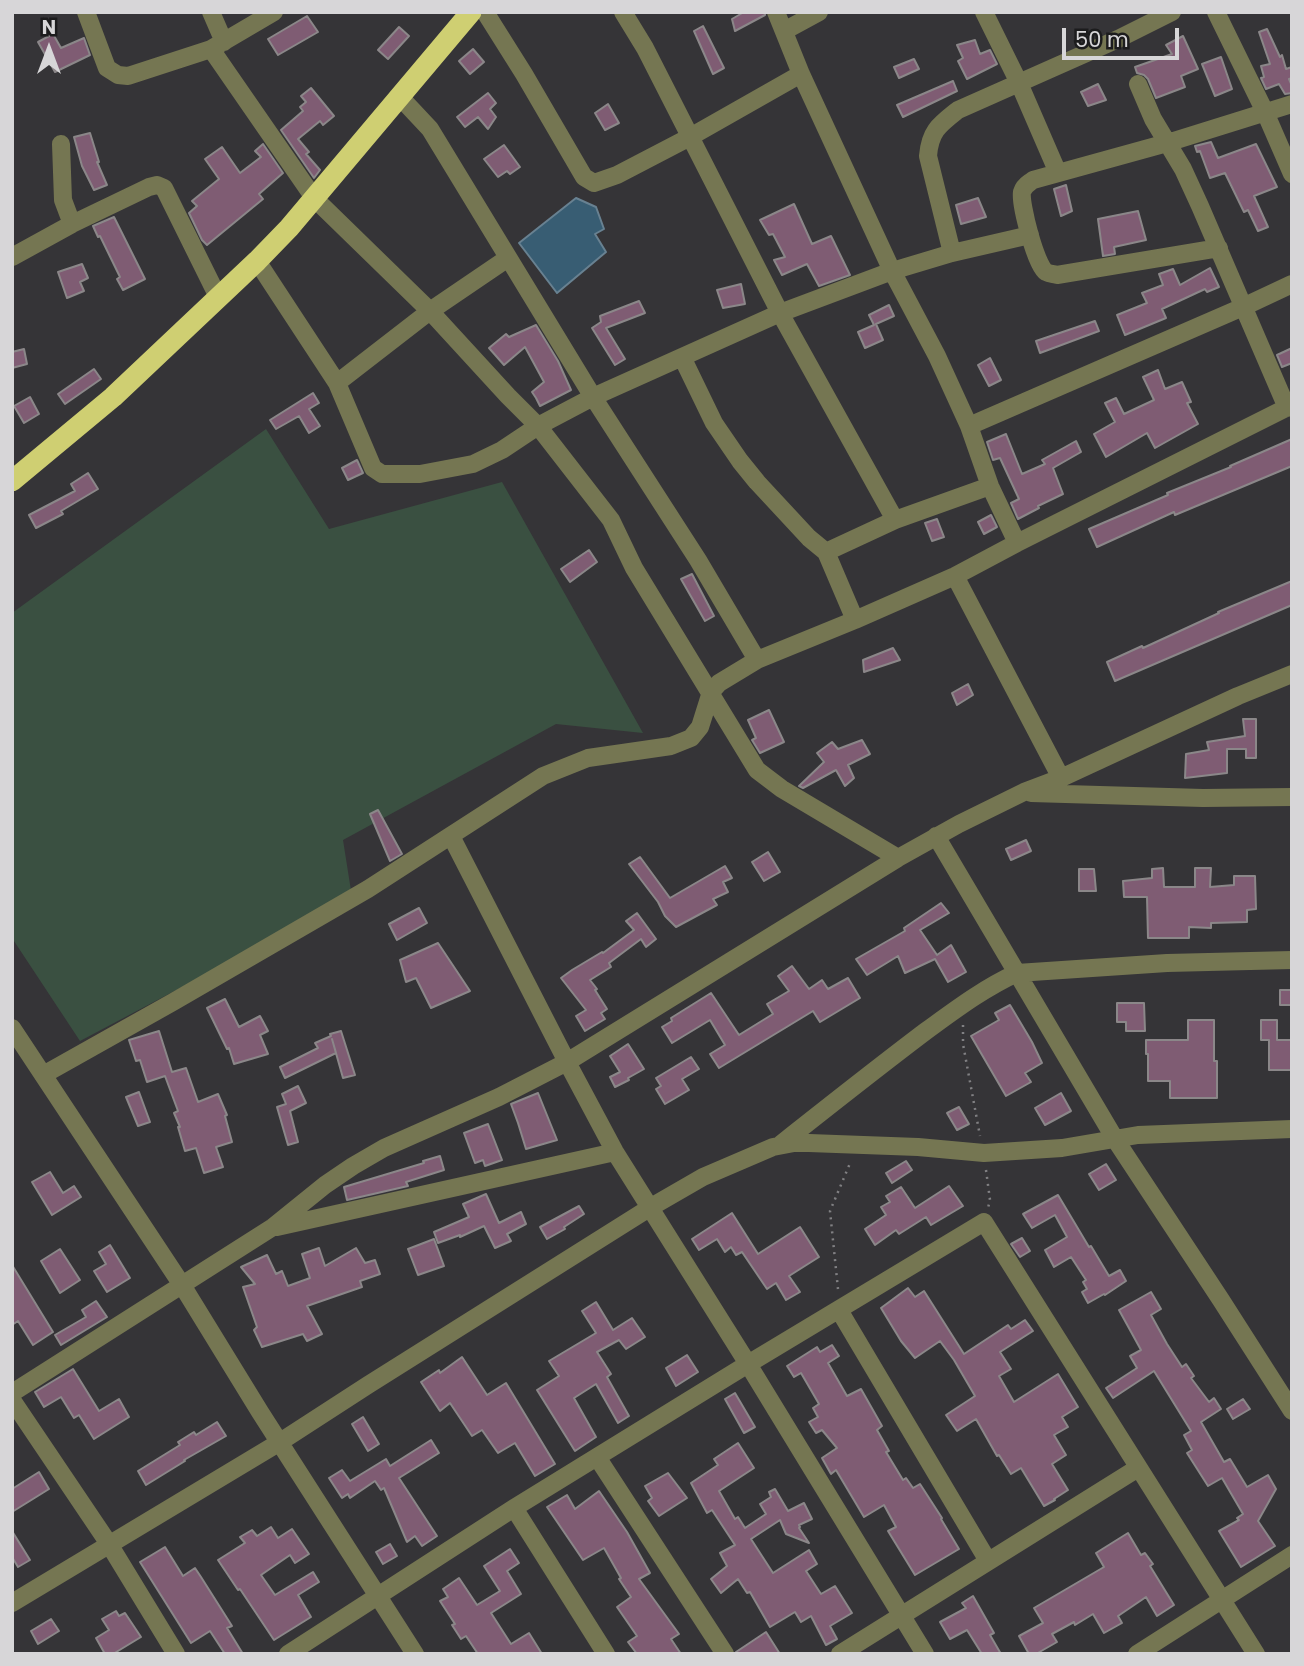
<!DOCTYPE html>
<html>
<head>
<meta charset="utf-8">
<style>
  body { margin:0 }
  #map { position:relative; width:1304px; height:1666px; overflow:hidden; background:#353437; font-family:Poppins,sans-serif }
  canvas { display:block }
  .frame { position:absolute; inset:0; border:14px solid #d7d6d8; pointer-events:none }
  .north { position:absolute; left:14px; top:14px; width:70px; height:70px; -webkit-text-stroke:5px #1c1c1d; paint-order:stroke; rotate:0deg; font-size:19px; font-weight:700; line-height:28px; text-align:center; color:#d7d6d8 }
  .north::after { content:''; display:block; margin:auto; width:24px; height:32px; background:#d7d6d8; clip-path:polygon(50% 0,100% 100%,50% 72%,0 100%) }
  .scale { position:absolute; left:1062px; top:28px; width:117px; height:32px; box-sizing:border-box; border:4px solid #d7d6d8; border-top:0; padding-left:9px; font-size:21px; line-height:24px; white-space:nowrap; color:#d7d6d8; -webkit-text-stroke:5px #1c1c1d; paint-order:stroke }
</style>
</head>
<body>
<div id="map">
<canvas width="1304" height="1666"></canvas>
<div class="frame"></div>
<div class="north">N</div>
<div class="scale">50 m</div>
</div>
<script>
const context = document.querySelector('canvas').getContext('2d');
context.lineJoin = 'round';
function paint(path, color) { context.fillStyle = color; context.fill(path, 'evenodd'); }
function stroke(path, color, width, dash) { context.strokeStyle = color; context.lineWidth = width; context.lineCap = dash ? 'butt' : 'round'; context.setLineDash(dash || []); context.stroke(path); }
paint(new Path2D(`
  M266,429L329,529L502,482L643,733L556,724L343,840L352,897L80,1041L12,938V613Z`), '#3a5041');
const water = new Path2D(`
  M576,198L596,207L604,229L595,234L606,252L557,293L519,243Z`);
paint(water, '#385d73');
stroke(water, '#688191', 2);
const building = new Path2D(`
  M744,12H765V15L735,31L732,19Z
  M307,16L318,32L278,55L268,39Z
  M703,26L724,68L713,74L694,31Z
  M399,27L409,36L388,59L378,50Z
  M1267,29L1280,57L1282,55L1286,69L1292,67V78L1289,79L1292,86V93L1285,94L1279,84L1266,89L1261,78L1264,77L1261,66L1270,64L1259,32Z
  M53,34L61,48L84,38L90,55L55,72L38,42Z
  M1183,36L1198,69L1181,76L1185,87L1156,98L1148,79L1144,75L1137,73L1135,67L1172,54L1166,45Z
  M975,40L980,54L990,50L997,64L967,79L958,61L963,58L957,45Z
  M473,49L484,62L470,74L459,61Z
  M1221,57L1232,89L1215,96L1202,64Z
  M914,59L919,69L899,78L894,67Z
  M953,81L957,91L903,117L897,105Z
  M1098,84L1106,100L1088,106L1081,92Z
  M311,88L334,116L323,125L320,121L298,139L309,152L306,154L320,170L314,178L281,130L303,111L300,107L306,102L301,96Z
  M488,93L496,103L490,109L496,117L488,129L478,117L465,127L457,117Z
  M608,104L619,123L605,130L595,113Z
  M90,133L99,162H97L107,185L94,190L82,166L74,137Z
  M1211,142L1218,158L1256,144L1277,187L1254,196L1268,227L1258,231L1248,210L1244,212L1225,173L1210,178L1200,151L1197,152L1195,146Z
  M263,144L283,173L259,194L263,199L207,245L202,240L189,213L197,206L192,201L219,179L205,159L222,147L240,173L261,157L255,151Z
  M504,145L520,167L510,174L507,171L498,177L484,159Z
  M1066,185L1072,211L1061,216L1054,189Z
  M978,198L986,217L961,224L956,205Z
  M794,204L812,244L831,236L850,275L819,286L807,264L782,275L774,260L785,257L773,234L769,235L760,220Z
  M1138,211L1146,240L1114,247L1115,254L1103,256L1098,219Z
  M114,217L145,279L123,290L117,279L120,277L100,236L98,237L93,226Z
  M82,264L88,278L80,282L84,291L67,298L58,272Z
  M1210,268L1219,287L1207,292L1205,289L1162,309L1166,318L1125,335L1117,315L1147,303L1142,293L1163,285L1159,274L1173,269L1180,285Z
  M741,284L745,304L723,308L717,290Z
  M639,301L645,313L606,328L625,359L615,365L592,328L601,322L600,316Z
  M889,305L894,316L876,324L883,340L865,348L858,332L874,325L869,315Z
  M1095,321L1099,331L1040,353L1036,341Z
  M536,325L558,361L571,390L540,406L536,398L532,392L544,382L525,347L504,365L489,348L506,334L509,337Z
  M1292,348V363L1282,367L1277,355Z
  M24,349L27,364L12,368V352Z
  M990,358L1001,380L989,386L978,365Z
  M94,369L101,379L65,404L58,394Z
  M1158,370L1165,389L1182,382L1191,402L1187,403L1198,424L1155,448L1147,433L1106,457L1094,434L1115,422L1105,403L1116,398L1124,414L1154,400L1143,377Z
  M313,393L319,403L309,409L320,426L309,433L299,416L276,429L270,420Z
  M30,397L39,414L24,423L14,406Z
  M1006,434L1022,474L1045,464L1042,460L1076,441L1081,452L1053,468L1063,494L1038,506L1039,508L1018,519L1011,503L1019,499L1000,458L993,460L987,442Z
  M1292,439V466L1175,515L1174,512L1097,547L1089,529L1168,495L1167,493L1231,467L1230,466Z
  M357,460L363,473L348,480L342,468Z
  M88,473L98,489L61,511L63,514L36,528L29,515L75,491L71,484Z
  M991,515L997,527L984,534L978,522Z
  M937,519L944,537L932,541L925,523Z
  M589,550L597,562L570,582L561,569Z
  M692,574L714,616L705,621L681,579Z
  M1292,581V605L1115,681L1107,662L1142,646L1143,648L1219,613L1218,612Z
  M893,648L900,660L864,672L863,660Z
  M968,684L973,695L957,705L952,693Z
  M769,710L784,742L760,753L752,740L756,738L748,720Z
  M1243,719H1256V758H1246V749H1227V773L1185,778L1186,754L1209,750L1207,742L1245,736Z
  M862,740L870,754L848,765L854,778L845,786L836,770L803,788L799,786L824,762L817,753L832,742L838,749Z
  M378,810L402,854L390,861L370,814Z
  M1026,840L1031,851L1011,860L1006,849Z
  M768,852L780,872L764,881L752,862Z
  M640,857L670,898L725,866L732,878L723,882L728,892L713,899L717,905L676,927L665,916L658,902L629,864Z
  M1163,868L1164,887H1195V868H1211L1210,887L1234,885V876H1255L1256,909L1247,910V922L1211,923V928L1189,927V938H1148L1147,897H1124L1123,881L1152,878V869Z
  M1079,869H1094L1096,891H1079Z
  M941,903L949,913L920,930L937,955L951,945L966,972L948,982L935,959L905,973L898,956L867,975L856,959L905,931L904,928Z
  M419,908L427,923L397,940L389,924Z
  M637,913L656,939L646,947L641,939L609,963L611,967L590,980L597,989L595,990L607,1009L601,1013L605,1019L585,1031L576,1016L586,1010L561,978L572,970L602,952L603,953L634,930L626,921Z
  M438,943L470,991L431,1008L416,978L406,982L400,960Z
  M792,966L809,989L822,980L828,989L848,978L860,998L820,1022L813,1011L719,1068L710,1054L725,1045L710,1020L672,1043L662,1027L672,1021L671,1018L711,993L739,1035L773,1014L767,1004L789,991L778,976Z
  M1280,990H1292V1005H1280Z
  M225,999L239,1027L260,1016L268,1031L260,1035L268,1054L234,1064L229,1048L227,1049L207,1008Z
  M1117,1003H1144L1145,1031H1126V1022H1117Z
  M1010,1005L1032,1042L1042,1063L1025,1073L1031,1082L1006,1096L971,1036L999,1020L995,1013Z
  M1188,1020H1214V1061H1217V1098H1170V1081H1148V1054H1146V1040H1188Z
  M1261,1020H1277V1040H1292V1070H1269V1040H1261Z
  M159,1031L172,1072L186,1068L198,1102L218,1094L227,1115L225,1116L232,1142L216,1147L223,1167L204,1173L196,1148L185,1151L178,1127H180L174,1113L178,1111L165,1076L147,1082L140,1060L136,1061L129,1040Z
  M341,1031L355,1075L343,1078L332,1039L336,1053L285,1078L280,1067L318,1048L315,1043L331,1036L330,1034Z
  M628,1044L644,1069L628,1078L629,1080L615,1087L610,1077L620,1072L610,1056Z
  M691,1057L699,1069L682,1079L689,1090L665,1104L656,1089L661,1086L656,1078Z
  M298,1086L306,1103L290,1111L298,1142L288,1145L277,1107L286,1104L282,1094Z
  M139,1092L150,1122L138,1126L126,1097Z
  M538,1093L557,1140L526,1149L518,1123L511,1104Z
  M1061,1093L1071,1111L1045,1125L1035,1108Z
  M959,1107L969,1124L957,1130L947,1113Z
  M488,1124L502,1160L485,1166L483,1160L475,1163L464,1133Z
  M440,1156L444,1170L406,1182L408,1186L347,1200L344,1187L424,1163L423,1161Z
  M906,1161L912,1170L892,1183L886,1173Z
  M1106,1164L1116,1180L1099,1190L1089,1174Z
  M50,1172L63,1193L74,1186L81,1197L52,1215L32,1182Z
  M949,1186L963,1206L931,1225L926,1217L899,1234L896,1230L875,1245L865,1229L886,1215L881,1207L890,1202L886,1196L901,1187L915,1208Z
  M486,1194L499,1223L521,1212L526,1224L507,1234L511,1241L495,1248L484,1226L460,1237V1235L438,1243L434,1232L469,1217L463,1204Z
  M1058,1195L1089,1247L1091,1246L1109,1276L1120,1270L1126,1281L1105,1295L1104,1294L1088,1303L1082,1292L1087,1289L1083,1282L1086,1280L1071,1257L1054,1267L1045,1250L1067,1237L1055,1215L1032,1228L1023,1214Z
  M579,1206L584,1214L564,1227L565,1229L547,1239L540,1227Z
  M732,1213L758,1254L800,1227L819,1257L789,1276L800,1292L786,1300L776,1283L767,1289L742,1252L736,1255L731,1247L725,1252L717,1239L699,1250L692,1239Z
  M1022,1238L1030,1251L1020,1257L1011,1244Z
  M434,1239L444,1266L418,1275L408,1249Z
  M110,1245L130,1278L107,1292L94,1271L106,1264L99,1252Z
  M319,1248L325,1266L356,1248L365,1263L375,1260L380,1274L360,1281L362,1287L307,1306L322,1334L307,1341L303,1334L262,1347L254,1330L257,1327L243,1287L255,1284L241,1267L267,1255L276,1274L282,1271L288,1286L310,1278L302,1254Z
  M60,1249L80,1280L60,1293L41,1261Z
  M12,1265L53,1332L33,1345L18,1321L12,1325Z
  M908,1288L915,1297L924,1291L964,1354L1008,1325L1011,1329L1025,1320L1033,1331L1000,1352L1011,1369L999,1376L1014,1402L1058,1374L1078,1407L1062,1417L1068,1427L1054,1435L1066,1455L1052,1464L1068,1490L1054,1499L1055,1500L1044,1506L1021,1468L1011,1474L999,1455L997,1456L976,1419L957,1431L946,1415L975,1396L954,1360L940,1341L915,1358L901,1341L881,1308Z
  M1151,1292L1161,1309L1151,1315L1167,1344L1182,1367L1186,1364L1194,1376L1191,1378L1209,1402L1214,1398L1221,1409L1201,1422L1224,1462L1230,1459L1247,1487L1268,1475L1276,1489L1258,1521L1275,1546L1241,1567L1219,1531L1239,1520L1237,1518L1243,1514L1222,1478L1208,1486L1187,1453L1192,1450L1184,1435L1191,1431L1154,1371L1113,1398L1106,1388L1137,1368L1130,1356L1141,1350L1119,1310Z
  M96,1301L107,1317L61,1345L55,1335L86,1317L82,1310Z
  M596,1302L613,1330L632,1318L645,1337L626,1349L619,1340L597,1352L611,1374L607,1377L629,1416L618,1423L596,1384L574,1398L596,1437L575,1451L537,1390L559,1376L549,1361L596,1333L582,1311Z
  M832,1345L839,1356L828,1363L847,1396L861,1389L882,1426L877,1430L889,1451L886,1452L903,1480L906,1478L913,1488L920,1484L942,1518L941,1519L959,1549L915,1575L888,1531L896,1527L884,1505L864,1517L836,1470L831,1474L822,1458L837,1448L822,1430L816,1433L809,1422L818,1417L813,1408L819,1404L801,1373L794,1377L787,1366L817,1347L820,1352Z
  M687,1355L698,1372L676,1386L666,1368Z
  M462,1357L487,1395L506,1383L555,1464L535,1476L515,1443L498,1453L482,1430L472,1436L450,1403L440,1411L421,1382L439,1370L440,1373Z
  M73,1369L99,1411L119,1399L129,1417L94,1439L79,1415L74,1418L61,1397L44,1407L35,1392Z
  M735,1393L755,1427L744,1433L725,1399Z
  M1243,1399L1250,1409L1233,1419L1227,1409Z
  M363,1417L379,1444L368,1451L352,1424Z
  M217,1422L226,1436L184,1460L185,1461L146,1485L138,1471L180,1445L178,1442L194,1432L196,1435Z
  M431,1440L439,1453L399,1478L437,1536L422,1546L415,1536L407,1542L384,1488L381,1490L375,1481L350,1498L348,1494L342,1498L329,1478L342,1470L350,1481L386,1459L390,1466Z
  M738,1443L754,1468L719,1491L735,1519L738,1517L745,1528L766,1514L760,1504L771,1497L769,1492L775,1489L788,1511L804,1503L812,1519L799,1525L800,1527L799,1528L809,1543L786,1534L780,1520L751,1539L773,1573L809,1550L817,1564L806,1571L821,1594L835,1586L852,1613L830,1626L837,1639L826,1645L811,1616L801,1622L795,1612L770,1627L750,1592L747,1593L738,1579L721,1593L711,1579L727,1566L720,1553L735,1545L712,1510L707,1513L691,1483L718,1465L714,1459Z
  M39,1472L49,1489L12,1512V1489Z
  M668,1473L687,1498L659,1516L648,1501L652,1498L645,1486Z
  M599,1491L627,1532L650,1573L639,1579L679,1634L671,1639L681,1654H637L628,1642L637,1636L617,1607L631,1597L619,1579L621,1578L604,1548L583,1560L547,1507L567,1495L575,1509Z
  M271,1527L278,1538L292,1529L309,1554L295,1563L290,1555L261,1575L275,1595L313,1572L319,1582L298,1595L311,1617L274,1640L240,1589L238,1590L218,1560L245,1543L240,1537L252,1530L257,1536Z
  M12,1531L30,1560L18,1567L12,1557Z
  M1128,1533L1141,1555L1145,1553L1153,1564L1150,1566L1174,1605L1157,1616L1146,1597L1118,1616L1122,1623L1104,1633L1093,1614L1075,1625L1074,1622L1052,1634L1057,1642L1036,1654H1029L1019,1636L1043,1623L1034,1608L1104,1567L1096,1553Z
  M390,1544L397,1556L383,1564L376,1552Z
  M165,1547L183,1576L195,1568L201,1577L232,1626L227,1628L243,1654H225L210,1631L191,1643L140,1562Z
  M510,1549L519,1563L507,1571L521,1594L491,1613L511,1644L529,1633L542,1654H478L466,1636L461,1639L452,1625L455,1624L440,1601L448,1597L443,1589L459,1578L477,1605L500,1591L484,1566Z
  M973,1596L994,1633L990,1635L1001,1654H982L967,1630L950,1639L940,1622L966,1608L962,1603Z
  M116,1611L119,1616L125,1613L141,1637L113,1654H105L96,1638L109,1630L102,1619Z
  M51,1619L59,1631L38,1644L31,1631Z
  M766,1632L780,1654H736V1652Z`);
paint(building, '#7f5c73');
stroke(building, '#8b8789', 2);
stroke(new Path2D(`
  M963,1025V1044L980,1136
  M986,1170L990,1200L988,1208
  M838,1289L830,1211L851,1161`), '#818083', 2.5, [2, 5]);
stroke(new Path2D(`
  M86,12L107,68L118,75L128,76L211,49L274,12
  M211,12L224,42
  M485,12L524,74L584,177L594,183L617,175L690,137L801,74
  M623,12L645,48L780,313L895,520
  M776,12L801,74L892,271L937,356L969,426L990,486L1017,543
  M984,12L1019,83L1058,173
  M1216,12L1265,112L1292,174
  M784,31L819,12
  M211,49L314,198L430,311L508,396L538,426L611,520L634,568L757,770L782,789L898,858
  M1138,84L1153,119L1183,169L1200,206L1287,408
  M400,97L430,129L593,397L698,560L757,660
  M61,144L63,200L72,224
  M1219,248L1057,275C1054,274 1050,274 1046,272C1036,266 1020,204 1022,192C1024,185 1028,184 1033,180L1167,143L1292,104
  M952,253L928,156C930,131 939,125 958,110L1118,39L1172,12
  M12,257L72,224L149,187L157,185L164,188L218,297
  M257,261L337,383L373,468L382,474H420L473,464L502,450L538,426L593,397L780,313L892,271L952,253L1030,235
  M682,357L714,423L740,461L757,482L809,538L826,552L855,620
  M337,383L430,311L508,258
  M969,426L1243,307L1292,284
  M826,552L895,520L990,486
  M955,576L1061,778
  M1031,793L1203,798L1292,797
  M451,836L567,1062L615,1152L748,1364L925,1654
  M936,836L1115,1139L1221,1300L1292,1411
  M12,1028L182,1285L260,1412L415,1654
  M43,1075L173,1002L368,889L543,776L588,758L671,746L691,738L700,727L711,692L719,683L757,660L855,620L955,576L1017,543L1292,405
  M781,1144C829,1106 877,1068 926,1031C955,1010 984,988 1017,973L1167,963L1292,960
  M277,1227L615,1152
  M839,1310L988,1561
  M12,1393L273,1227L325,1185L353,1166L384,1148L499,1097L567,1062L898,858L959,824L1024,792L1061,778L1238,696L1292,674
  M12,1400L109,1544L176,1654
  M597,1457L725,1654
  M514,1508L606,1654
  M12,1603L280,1442L368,1385L651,1207L703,1177L773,1147L794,1143H809L918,1147L984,1153L1062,1148L1138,1135L1292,1129
  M288,1654L514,1508L748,1364L984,1222L1256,1654
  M840,1654L1138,1468
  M1137,1654L1292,1555`), '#757652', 18);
stroke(new Path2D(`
  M12,481L113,397L257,261L289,228L471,12`), '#cfcf72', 21);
</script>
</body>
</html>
